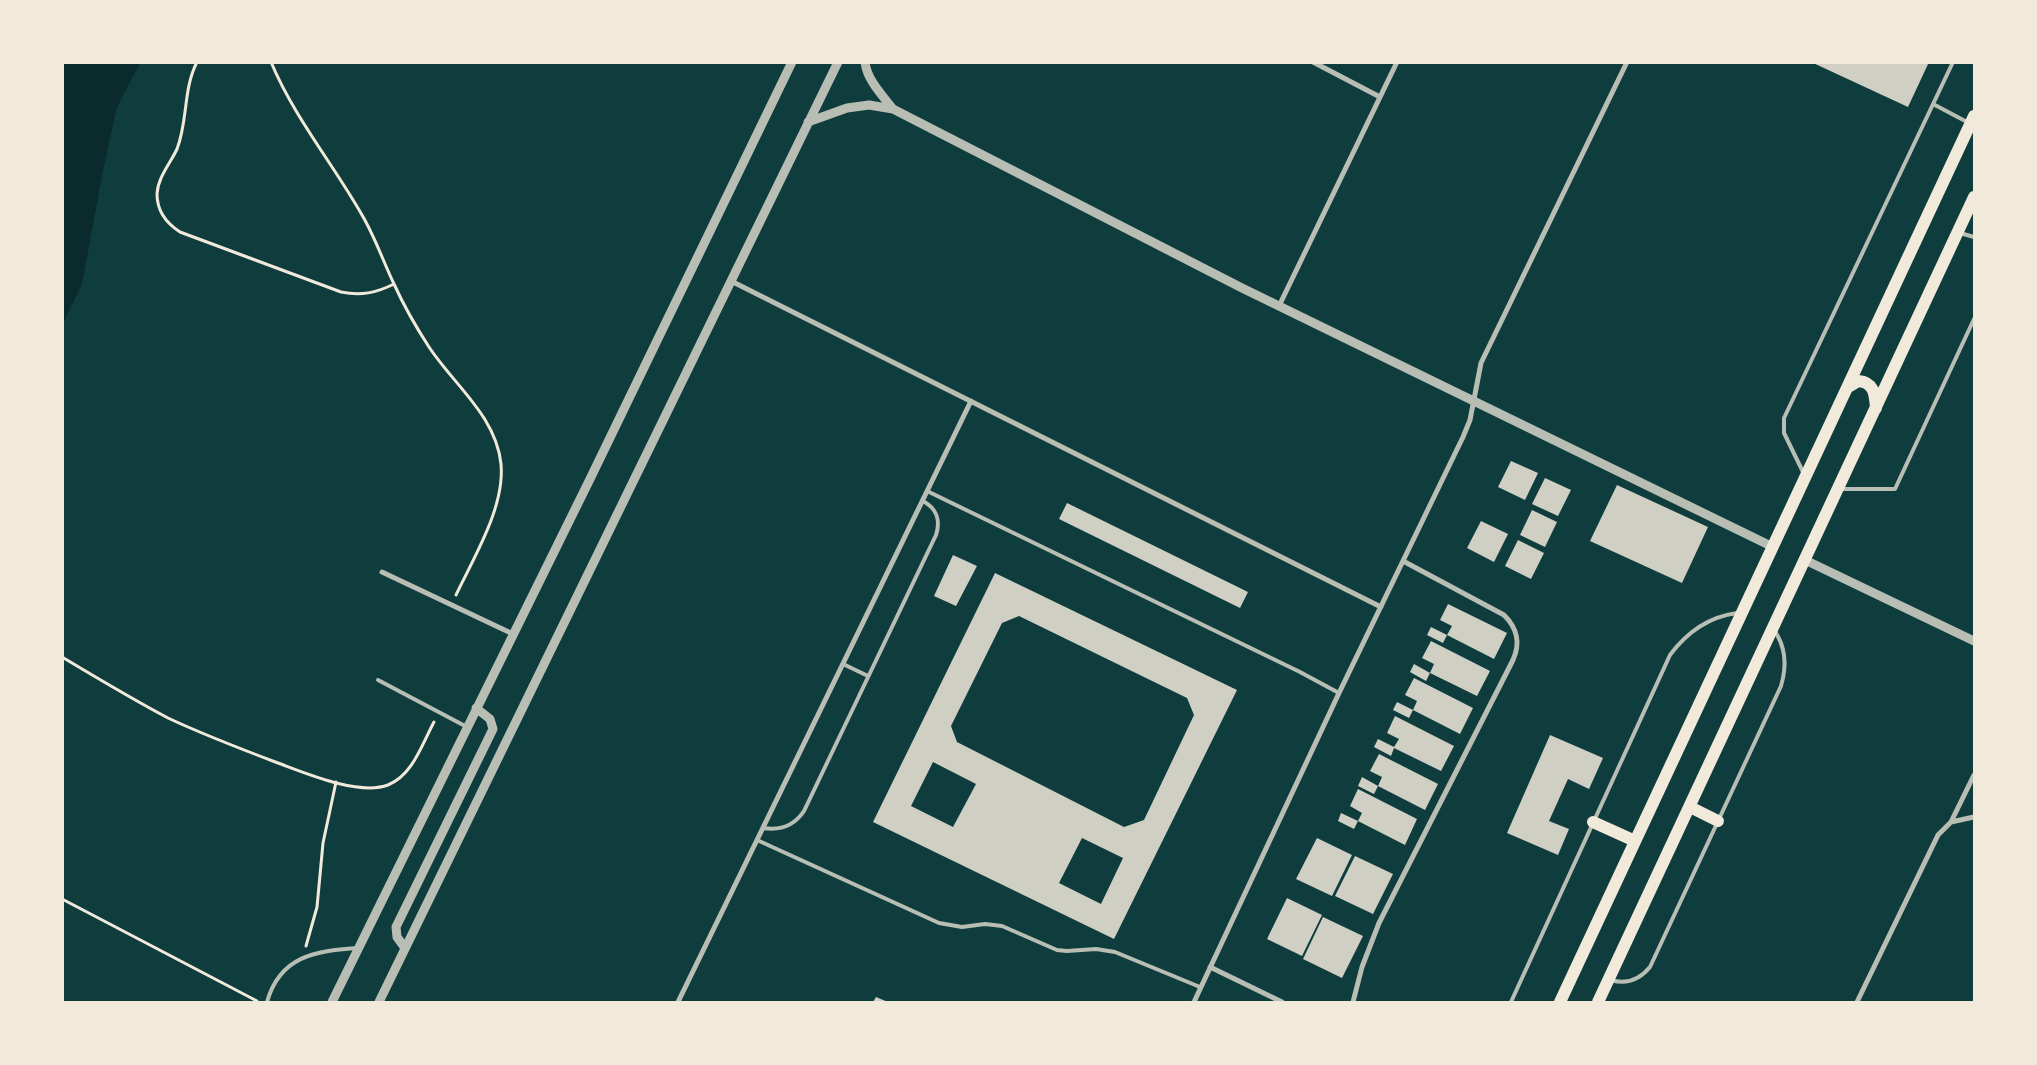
<!DOCTYPE html>
<html>
<head>
<meta charset="utf-8">
<style>
  body { margin:0 }
  #map { position:relative; width:2037px; height:1065px; overflow:hidden; background:#0f3d3e; font-family:"Zilla Slab",serif }
  canvas { display:block }
  .frame { position:absolute; inset:0; border:64px solid #f1e9da; pointer-events:none }
</style>
</head>
<body>
<div id="map">
<canvas width="2037" height="1065"></canvas>
<div class="frame"></div>
</div>
<script>
const context = document.querySelector('canvas').getContext('2d');
context.lineJoin = 'round';
function paint(path, color) { context.fillStyle = color; context.fill(path, 'evenodd'); }
function stroke(path, color, width, dash) { context.strokeStyle = color; context.lineWidth = width; context.lineCap = dash ? 'butt' : 'round'; context.setLineDash(dash || []); context.stroke(path); }
paint(new Path2D(`
  M63,62L140,63L117,107L103,170L82,284L63,323Z`), '#0a2a2b');
paint(new Path2D(`
  M1811,62H1929L1908,107Z
  M1511,461L1538,473L1525,500L1498,487Z
  M1545,478L1571,490L1558,516L1532,504Z
  M1617,485L1708,527L1682,583L1590,541Z
  M1067,503L1248,592L1240,608L1059,519Z
  M1532,510L1557,522L1545,547L1520,535Z
  M1481,521L1508,534L1494,562L1467,548Z
  M1518,540L1544,553L1531,579L1505,566Z
  M953,555L977,566L956,606L934,596Z
  M995,573L1237,690L1114,939L873,822ZM1019,616L1187,698L1194,715L1144,820L1124,827L957,742L951,726L1002,623ZM933,762L976,784L953,827L911,806ZM1082,838L1123,858L1101,904L1059,883Z
  M1448,604L1507,633L1494,659L1447,635L1452,626L1440,620Z
  M1431,627L1447,635L1443,643L1427,635Z
  M1431,641L1490,671L1477,696L1430,673L1426,681L1410,672L1414,664L1430,673L1434,664L1422,658Z
  M1414,678L1473,708L1460,734L1413,710L1409,718L1393,710L1397,702L1413,710L1417,701L1405,695Z
  M1395,716L1454,746L1441,771L1394,748L1391,756L1374,747L1378,739L1394,747L1399,739L1387,733Z
  M1550,735L1603,758L1589,789L1568,779L1549,821L1569,829L1558,855L1507,833Z
  M1379,754L1438,784L1425,810L1378,786L1374,794L1358,786L1362,777L1378,786L1382,777L1370,771Z
  M1358,789L1417,819L1405,845L1358,821L1354,829L1338,821L1341,813L1358,821L1362,813L1350,806Z
  M1317,838L1352,855L1332,896L1296,879Z
  M1355,856L1393,874L1373,914L1335,896Z
  M1287,898L1322,915L1302,956L1267,939Z
  M1323,917L1363,936L1342,978L1303,959Z
  M876,997L888,1002H873Z`), '#cfcfc3');
stroke(new Path2D(`
  M197,62C183,89 188,121 177,149C170,164 158,177 157,194C157,211 166,223 180,232L341,292C361,296 376,293 394,284
  M271,62C294,117 333,164 362,215C375,237 383,261 394,284C404,306 416,327 429,347C454,385 496,416 501,464C505,507 474,557 456,595
  M62,657C97,678 132,699 168,718C204,735 241,749 278,763C305,773 359,796 388,785C413,775 422,744 434,722
  M62,899L257,1001
  M306,946L317,907L323,843L336,782`), '#f1e9da', 3);
stroke(new Path2D(`
  M1933,104L1969,123
  M1960,233L1974,237
  M1803,472L1784,433V418L1953,62
  M1840,489H1895L1974,319
  M927,491L1300,672L1339,693
  M843,664L868,676
  M378,680L467,727
  M763,828C781,831 794,826 804,811L936,535C941,520 936,508 923,501
  M757,840L939,923L962,927L985,924L1002,926L1057,950L1067,951L1096,949L1115,952L1200,987
  M1611,980C1627,985 1640,979 1650,967L1781,686C1787,666 1786,647 1774,630
  M267,1002C280,956 315,951 357,948
  M1511,1002L1670,655C1687,632 1708,617 1737,613`), '#b8beb3', 4);
stroke(new Path2D(`
  M1313,62L1380,97
  M731,281L1381,607
  M1279,306L1397,62
  M382,572L513,634
  M1951,822L1974,775
  M1210,967L1282,1002
  M678,1002L971,401
  M1194,1002L1339,693L1463,437L1470,420L1481,363L1627,62
  M1353,1002L1362,967L1379,923L1513,660C1521,642 1517,628 1504,615L1403,561
  M1857,1002L1938,835L1951,822L1974,817`), '#b8beb3', 5);
stroke(new Path2D(`
  M865,62C867,80 882,95 893,109
  M808,122L847,108L869,105L893,109L1242,288L1773,547
  M1805,560L1974,641
  M405,948L397,937L396,927L493,729L490,719L476,708
  M332,1002L591,477L792,62
  M379,1002L838,62`), '#b8beb3', 9);
stroke(new Path2D(`
  M1848,387L1858,381C1874,382 1875,394 1876,408
  M1690,807L1718,821
  M1593,822L1635,841
  M1560,1002L1974,116
  M1598,1002L1974,197`), '#f1e9da', 12);
</script>
</body>
</html>
